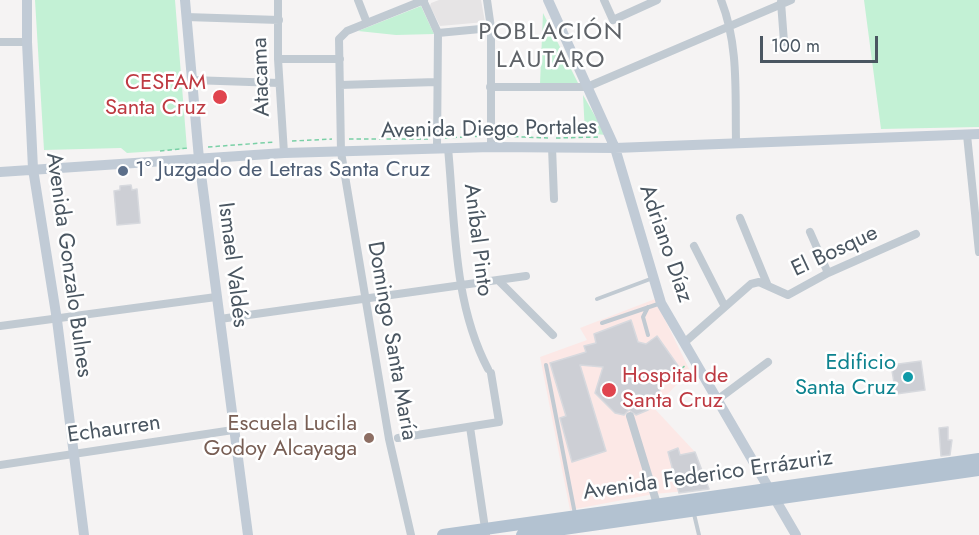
<!DOCTYPE html>
<html>
<head>
<meta charset="utf-8">
<style>
  body { margin:0 }
  #map { position:relative; width:979px; height:535px; overflow:hidden; background:#f5f3f3; font-family:Jost,sans-serif }
  canvas { display:block }
  .scale { position:absolute; left:760px; top:36px; width:118px; height:27px; box-sizing:border-box; border:3px solid #4a5661; border-top:0; padding-left:8px; font-size:18px; line-height:21px; white-space:nowrap; color:#4a5661; -webkit-text-stroke:4px #fff; paint-order:stroke }
</style>
</head>
<body>
<div id="map">
<canvas width="979" height="535"></canvas>
<div class="scale">100 m</div>
</div>
<script>
const context = document.querySelector('canvas').getContext('2d');
context.lineJoin = 'round';
function paint(path, color) { context.fillStyle = color; context.fill(path, 'evenodd'); }
function stroke(path, color, width, dash) { context.strokeStyle = color; context.lineWidth = width; context.lineCap = dash ? 'butt' : 'round'; context.setLineDash(dash || []); context.stroke(path); }
function label(font, color, halo, rows, align = 'center') {
  context.font = font + ' Jost,sans-serif'; context.lineWidth = 5; context.setLineDash([]); context.textBaseline = 'middle'; context.strokeStyle = halo; context.fillStyle = color; for (const [text, x, y, turn = 0] of rows) {
    context.save(); context.translate(x, y); context.rotate((+turn || 0) * Math.PI / 180); context.textAlign = isNaN(turn) ? turn : align; if (halo) context.strokeText(text, 0, 0); context.fillText(text, 0, 0); context.restore();
  }
}
paint(new Path2D(`
  M439,0H481L485,22L440,26L430,6L431,3Z`), '#e6e4e5');
paint(new Path2D(`
  M655,299L690,371L654,408L695,452L709,489L654,494L570,510L540,357L587,340L580,328Z`), '#fce8e6');
paint(new Path2D(`
  M35,0H175L187,149L127,153L121,148L44,150Z
  M864,0H979V127L881,129Z
  M421,6L434,34L396,35L358,31Z
  M543,13L578,83L540,84Z
  M583,95L606,135L585,133Z`), '#c3f1d5');
const building = new Path2D(`
  M131,185L132,190L137,189L140,223L117,225L114,191L120,190V186Z
  M631,320L638,342L646,344L657,336L681,370L668,380L663,372L659,394L648,410L636,415L629,410L624,415L615,413L595,393L603,367L580,365L606,451L572,462L560,418L566,416L550,363L586,352L584,346L596,343L594,334Z
  M921,361L925,390L896,394L891,365Z
  M948,427V440H952L950,455L941,456L939,428Z
  M678,448L680,455L695,452L709,489L679,493L668,452Z`);
paint(building, '#cdcfd5');
stroke(building, '#d7d9de', 1.5);
stroke(new Path2D(`
  M499,136L548,138
  M445,138L482,136
  M556,138L599,137
  M349,139H428
  M292,141L332,139
  M208,147L275,142
  M160,151L188,148
  M681,369L686,365`), '#7ad0a6', 1.5, [4.5, 3]);
stroke(new Path2D(`
  M597,299L653,278
  M602,323L661,303
  M648,335L643,317L648,307
  M546,365L575,514
  M694,514L699,535`), '#c1cad2', 4);
stroke(new Path2D(`
  M278,0V59L284,153
  M358,0L367,23
  M423,0L438,33L437,148
  M487,0L491,28V147
  M604,0L613,20L657,0
  M721,0C739,45 735,94 736,142
  M781,2L784,42
  M186,17L279,20
  M438,33L491,28
  M0,42H27
  M278,59H340
  M191,80L279,83
  M340,85L436,82
  M490,87H587L791,0
  M967,135L979,252
  M552,147L554,199
  M448,148C455,221 453,303 488,369
  M740,218L768,286
  M810,232L828,273
  M694,246L724,305
  M499,281L553,335
  M220,319L526,276
  M0,326L216,297
  M685,342L751,284L759,282L788,295L828,273L916,234
  M717,400L768,362
  M630,416L657,504
  M470,427L486,535
  M398,438L499,422L491,373
  M0,465L233,430
  M411,535L389,439L341,152L339,39L347,31L424,0`), '#c1cad2', 8);
stroke(new Path2D(`
  M27,0V42L33,169L57,320L84,535
  M185,0L199,159L248,535
  M548,0L615,148L661,303L796,535
  M0,172L284,153L491,147L615,148L979,134`), '#c1cbd6', 10);
stroke(new Path2D(`
  M443,535L979,459
  M522,535L979,470`), '#b3c2d1', 12);
for (const [x, y, r, color] of [
  [220,97,8,"#e0444e"],
  [123,171,6,"#5c6f8a"],
  [908,377,6,"#0f9aa8"],
  [609,390,8,"#e0444e"],
  [369,438,6,"#8d6e63"]
]) { const dot = new Path2D(); dot.arc(x, y, r, 0, 2 * Math.PI); context.fillStyle = color; context.fill(dot); stroke(dot, '#fff', 2); }
label('22px', '#4a5661', '#fff', [
  ["Atacama",262,77,-92],
  ["Avenida Diego Portales",489,130,-1],
  ["Aníbal Pinto",477,240,83],
  ["Adriano Díaz",665,244,71],
  ["El Bosque",835,252,-25],
  ["Avenida Gonzalo Bulnes",68,265,82],
  ["Ismael Valdés",232,265,83],
  ["Domingo Santa María",391,341,80],
  ["Echaurren",114,430,-8],
  ["Avenida Federico Errázuriz",708,476,-8]
]);
label('22px', '#be3a42', '#fff', [
  ["CESFAM",206,84],
  ["Santa Cruz",206,109],
  ["Hospital de",622,377,"left"],
  ["Santa Cruz",622,402,"left"]
], 'right');
label('22px', '#4e5e75', '#fff', [
  ["1° Juzgado de Letras Santa Cruz",135,171]
], 'left');
label('22px', '#0d838f', '#fff', [
  ["Edificio",896,364],
  ["Santa Cruz",896,389]
], 'right');
label('22px', '#785e54', '#fff', [
  ["Escuela Lucila",357,425],
  ["Godoy Alcayaga",357,450]
], 'right');
context.letterSpacing = '1.5px';
label('24px', '#5f6368', '#fff', [
  ["POBLACIÓN",551,33],
  ["LAUTARO",551,61]
]);
context.letterSpacing = '0px';
</script>
</body>
</html>
